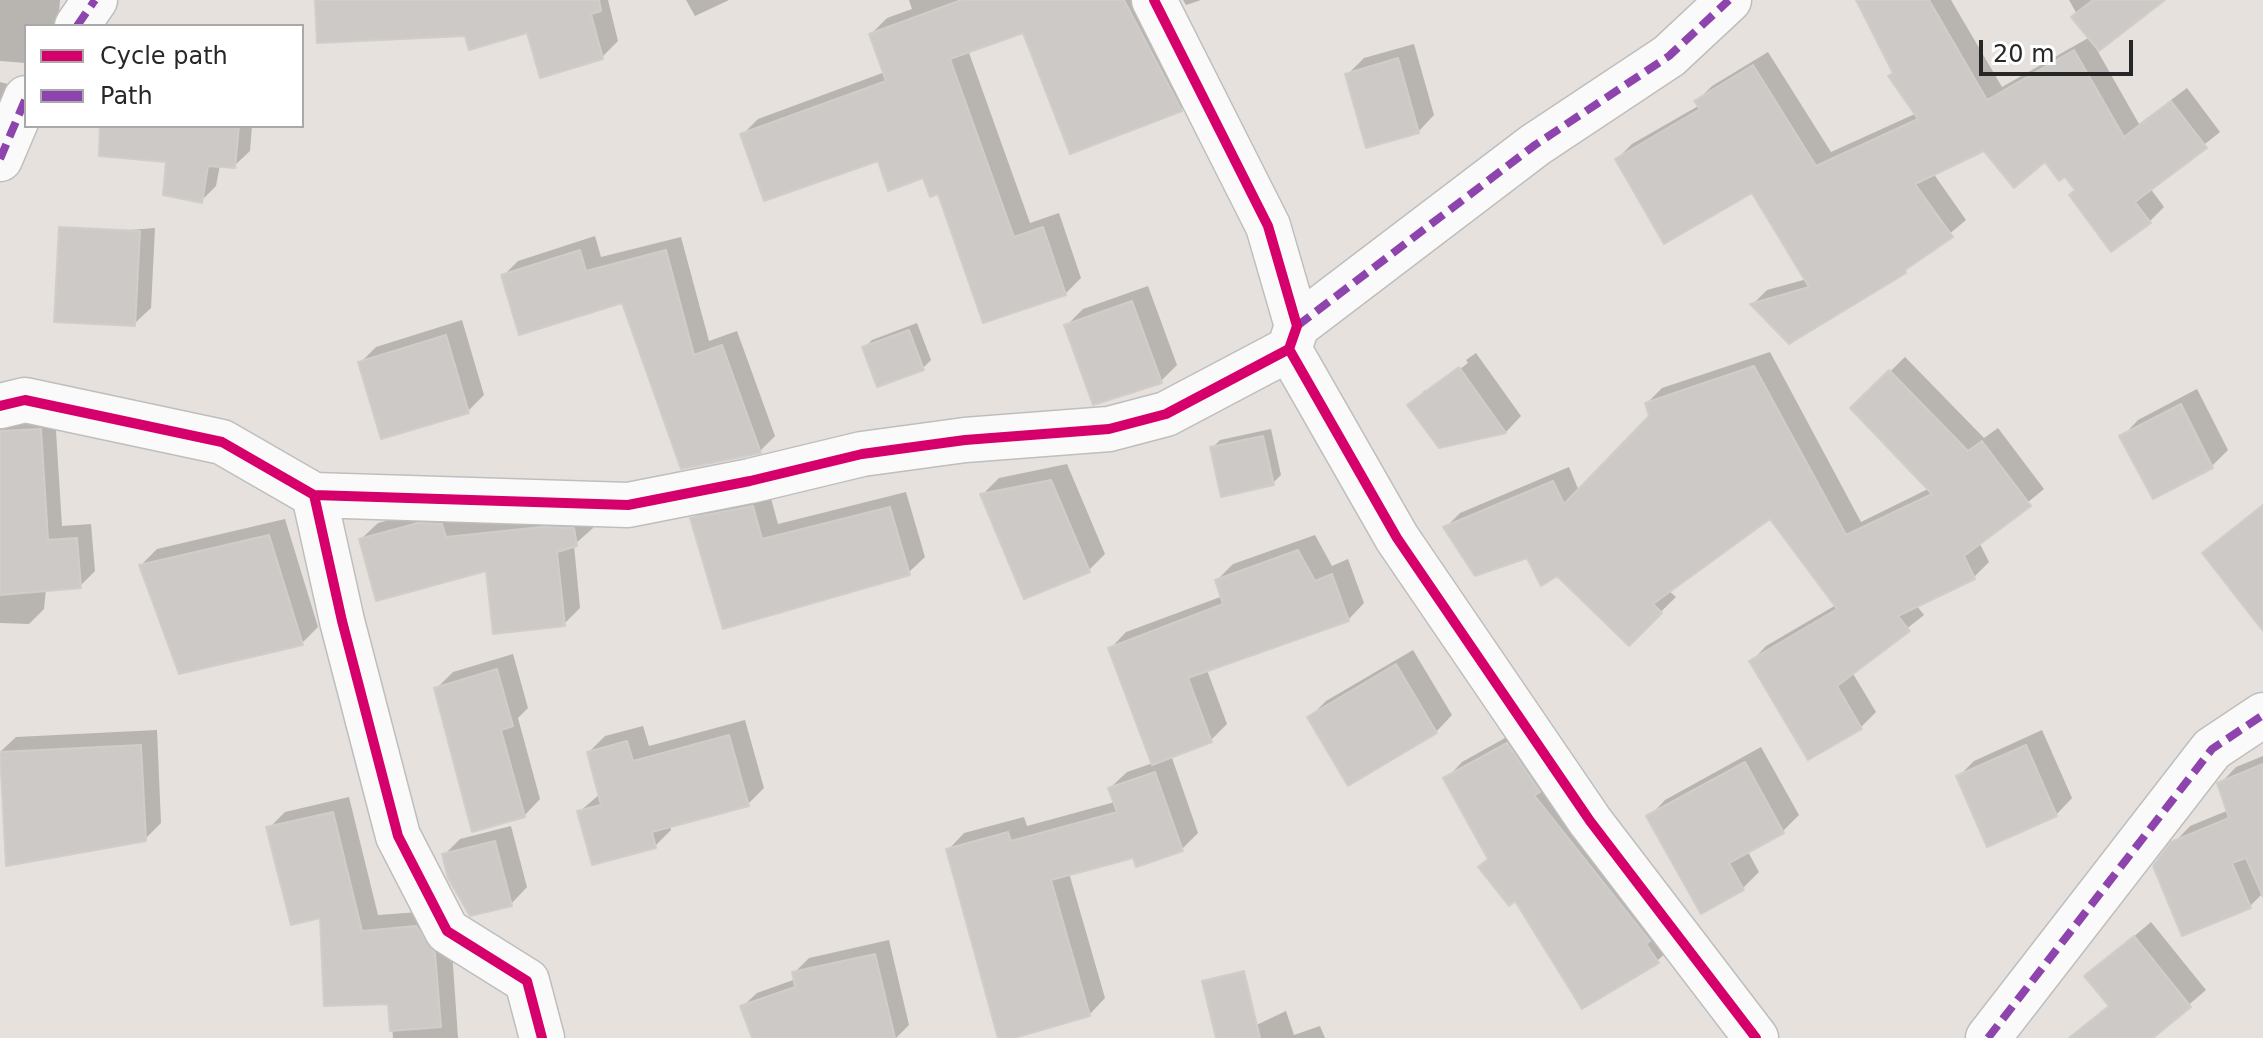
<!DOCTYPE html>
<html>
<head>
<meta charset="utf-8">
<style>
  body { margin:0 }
  #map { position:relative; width:2263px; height:1038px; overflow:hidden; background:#e6e1dd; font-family:"DejaVu Sans",sans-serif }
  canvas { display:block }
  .legend { position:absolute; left:24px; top:24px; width:280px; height:104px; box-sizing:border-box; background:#fff; border:2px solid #a9a9a9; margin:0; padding:10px 14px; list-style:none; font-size:24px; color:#272727 }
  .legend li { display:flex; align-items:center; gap:16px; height:40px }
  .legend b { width:40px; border:2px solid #a9a9a9 }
  .scale { position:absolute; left:1979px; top:40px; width:154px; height:36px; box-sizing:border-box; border:4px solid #272727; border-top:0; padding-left:10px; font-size:24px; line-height:28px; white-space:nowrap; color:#272727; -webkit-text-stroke:6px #fff; paint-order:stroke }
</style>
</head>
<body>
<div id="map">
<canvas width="2263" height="1038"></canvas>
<ul class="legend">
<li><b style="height:10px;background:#d6006c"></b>Cycle path</li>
<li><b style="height:10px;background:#8e44ad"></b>Path</li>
</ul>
<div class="scale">20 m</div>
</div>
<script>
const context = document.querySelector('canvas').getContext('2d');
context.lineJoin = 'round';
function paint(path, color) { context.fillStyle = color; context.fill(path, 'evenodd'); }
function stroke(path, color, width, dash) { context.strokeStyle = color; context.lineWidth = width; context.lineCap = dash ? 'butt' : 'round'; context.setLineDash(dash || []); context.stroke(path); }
paint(new Path2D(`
  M0,0H60L58,26H26V63L0,61Z
  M317,0H608L618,41L602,57L528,30L466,34Z
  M686,0H729L695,16Z
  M909,0H1149L1196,93L1181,109L1024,31L968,50L1030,223L1059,213L1081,278L1065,294L925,176L879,158L742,135L758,119L885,72L871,34L887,18L912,9Z
  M1183,0H1201L1186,5Z
  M1858,0H1951L2002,87L2090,37L2069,0H2136V19L2097,50L2139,124L2187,88L2220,132L2150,188L2164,207L2150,221L2077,190L2066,174L2046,159L1984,149L1933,173L1966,220L1905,271L1753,304L1767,290L1807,279L1752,190L1617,159L1632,144L1700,105L1697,101L1712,86L1768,52L1831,152L1917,113Z
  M1414,44L1434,115L1418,132L1348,74L1364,58Z
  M0,82L12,85L0,114Z
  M171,126H252L250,151L234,166L220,165L216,186L201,201Z
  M155,228L151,308L134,324L76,234Z
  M595,236L601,257L681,237L709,341L737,331L775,436L760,451L682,467L623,300L503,276L518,261Z
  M1148,286L1177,365L1161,381L1066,326L1083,309Z
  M462,320L484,395L468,411L360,363L376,347Z
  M917,323L931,360L923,368L864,348L872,340Z
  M1770,352L1861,522L1930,488L1853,408L1905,357L1984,438L1998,428L2044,489L1979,542L1989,562L1974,577L1916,605L1924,615L1852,672L1876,712L1861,727L1752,661L1766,646L1836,605L1770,516L1668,590L1676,597L1629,643L1557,573L1528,555L1445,528L1460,513L1569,467L1579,491L1651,417L1647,403L1662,388Z
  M1476,353L1521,416L1506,432L1440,446L1410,405L1425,390V395L1468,363L1466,360Z
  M2197,389L2228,450L2212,466L2154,497L2122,437L2138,420Z
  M55,415L62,526L91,524L95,571L80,586L46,589L44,609L29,624L0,623V418Z
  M1271,429L1281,475L1273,483L1212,448L1220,440Z
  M1067,464L1105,554L1088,571L982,495L999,478Z
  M769,491L778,524L906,492L925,557L908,573L725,626L693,519L709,503Z
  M2263,504V613L2204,554Z
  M436,508L590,513L593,528L574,545L580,608L564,624L488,568L361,539L378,523Z
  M285,519L318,627L302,643L141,565L157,549Z
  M1315,535L1332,566L1348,559L1364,603L1348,620L1207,670L1227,724L1211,740L1171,755L1198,833L1182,849L1134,856L1069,873L1105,998L1089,1015L1001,1038L948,850L964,833L1024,817L1027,826L1115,802L1110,788L1127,772L1153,763L1110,649L1126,632L1223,596L1217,580L1233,564Z
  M1413,650L1452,715L1436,732L1309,718L1326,701Z
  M513,654L528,708L518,718L540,799L524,816L437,688L453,672Z
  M745,720L764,788L748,804L670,825L671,830L655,846L579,812L600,794L589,752L605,736L643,726L649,746Z
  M1523,728L1674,945L1657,961L1489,858L1446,779L1462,762Z
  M157,730L161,823L145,839L8,864L0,752L16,737Z
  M2042,730L2072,798L2056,815L1958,777L1974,761Z
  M1761,747L1799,815L1783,831L1747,850L1759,872L1743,888L1701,911L1649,817L1665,800Z
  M2263,756V893L2249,907L2173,844L2190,826L2229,810L2220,784L2236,767Z
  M349,797L378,915L433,911L451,936L458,1038H393L390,1001L322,915L269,828L285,812Z
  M511,826L527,887L511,904L471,914L450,878L444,855L460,839Z
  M2151,922L2206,990L2150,1038H2093L2085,1027L2110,1004L2087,976Z
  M889,940L909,1025L896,1038H754L742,1007L757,993L796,979L794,973L809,958Z
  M1286,1011L1294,1035L1320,1026L1325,1038H1229Z`), '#0003');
const building = new Path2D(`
  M315,0H599L601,11L591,14L603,59L540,78L527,33L469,50L465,36L317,43Z
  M961,0H1124L1182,111L1070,154L1023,33L950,59L1014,237L1043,227L1066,295L983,323L938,194L930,197L923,178L888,191L878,161L764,201L740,134L886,81L869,34Z
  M1856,0H1929L1987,100L2074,50L2124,137L2171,101L2207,148L2135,202L2151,223L2111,252L2069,195L2075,190L2065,177L2059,181L2045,162L2014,188L1984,151L1915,184L1953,237L1905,270L1906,273L1789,344L1750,304L1809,287L1752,193L1664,244L1615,159L1700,109L1694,101L1753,65L1816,166L1918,119L1888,76L1893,73Z
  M2093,0H2165L2099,51L2071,17Z
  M1398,58L1419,133L1366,148L1345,74Z
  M100,126H239L235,168L208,166L202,203L163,195L166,162L99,156Z
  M59,227L140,231L135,326L54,322Z
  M580,250L586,271L666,250L694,355L722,345L761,453L681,469L622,303L519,335L501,275Z
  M1132,301L1162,383L1093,405L1064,325Z
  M909,330L924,370L877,387L862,347Z
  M446,335L469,413L381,439L358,362Z
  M1754,366L1846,535L1932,494L1850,408L1889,370L1968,451L1982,441L2031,506L1964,556L1975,579L1898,616L1910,631L1837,686L1862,729L1808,760L1749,661L1837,609L1770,519L1653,604L1662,613L1629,646L1557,576L1541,586L1527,558L1475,576L1443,527L1553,481L1564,504L1649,416L1645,403Z
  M1459,367L1506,433L1439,448L1407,405Z
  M2181,404L2213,468L2153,499L2119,436Z
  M41,429L48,540L77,538L81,588L0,595V431Z
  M1263,436L1274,485L1221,497L1210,447Z
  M1051,480L1090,572L1024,599L980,494Z
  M2263,505V631L2202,553Z
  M753,506L762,539L890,507L910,575L723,629L690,518Z
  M418,523L442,524L446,537L542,527L574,528L577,546L557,552L565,626L493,634L486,571L376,601L359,539Z
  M269,535L303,645L179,674L139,565Z
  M1298,550L1315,581L1332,574L1349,621L1188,678L1212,742L1152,765L1108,648L1223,604L1215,580Z
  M1396,664L1437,733L1348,786L1307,717Z
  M497,669L513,726L501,730L525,817L472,832L434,688Z
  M729,735L749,806L652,832L656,848L592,865L577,811L601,805L587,752L627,741L633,761Z
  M1507,743L1540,792L1534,795L1650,941L1646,944L1659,963L1582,1009L1515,901L1509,906L1478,867L1488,859L1443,778Z
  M141,745L146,841L6,866L0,752Z
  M2026,745L2057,816L1987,847L1956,776Z
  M1745,762L1784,833L1729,863L1744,890L1701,914L1646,816Z
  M2263,764V897L2246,858L2232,863L2251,908L2182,936L2153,866L2171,842L2229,818L2217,783Z
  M1155,772L1183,851L1136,867L1133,858L1051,880L1090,1016L1014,1038H998L946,849L1008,832L1011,841L1117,812L1108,788Z
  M333,812L362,931L416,926L435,953L441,1027L390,1031L388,1004L324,1006L320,918L291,925L266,827Z
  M495,841L512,906L470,916L448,878L442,854Z
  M2134,936L2191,1007L2153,1038H2069L2109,1006L2084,976Z
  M875,954L895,1038H752L740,1006L795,987L792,972Z
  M1244,971L1260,1038H1216L1202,981Z`);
paint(building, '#cdc9c6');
stroke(building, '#d1cdc9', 2);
const street = new Path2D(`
  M1154,0L1268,226L1297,326L1289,349L1397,538L1590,821L1756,1038
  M77,26L95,0
  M0,159L26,98
  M1297,326L1535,145L1669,56L1729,0
  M0,406L25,400L222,442L314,495L342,621L398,836L447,931L527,981L542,1038
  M314,495L628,505L750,481L862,454L965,440L1109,429L1166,414L1289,349
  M1988,1038L2212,749L2263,715`);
stroke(street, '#bfbebe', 47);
stroke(street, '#fbfafa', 44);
stroke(new Path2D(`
  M77,26L95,0
  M0,159L26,98
  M1297,326L1535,145L1669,56L1729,0
  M1988,1038L2212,749L2263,715`), '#8e44ad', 8, [16, 8]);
stroke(new Path2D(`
  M1154,0L1268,226L1297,326L1289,349L1397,538L1590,821L1756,1038
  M0,406L25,400L222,442L314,495L342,621L398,836L447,931L527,981L542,1038
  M314,495L628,505L750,481L862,454L965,440L1109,429L1166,414L1289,349`), '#d6006c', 10);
</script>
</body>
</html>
